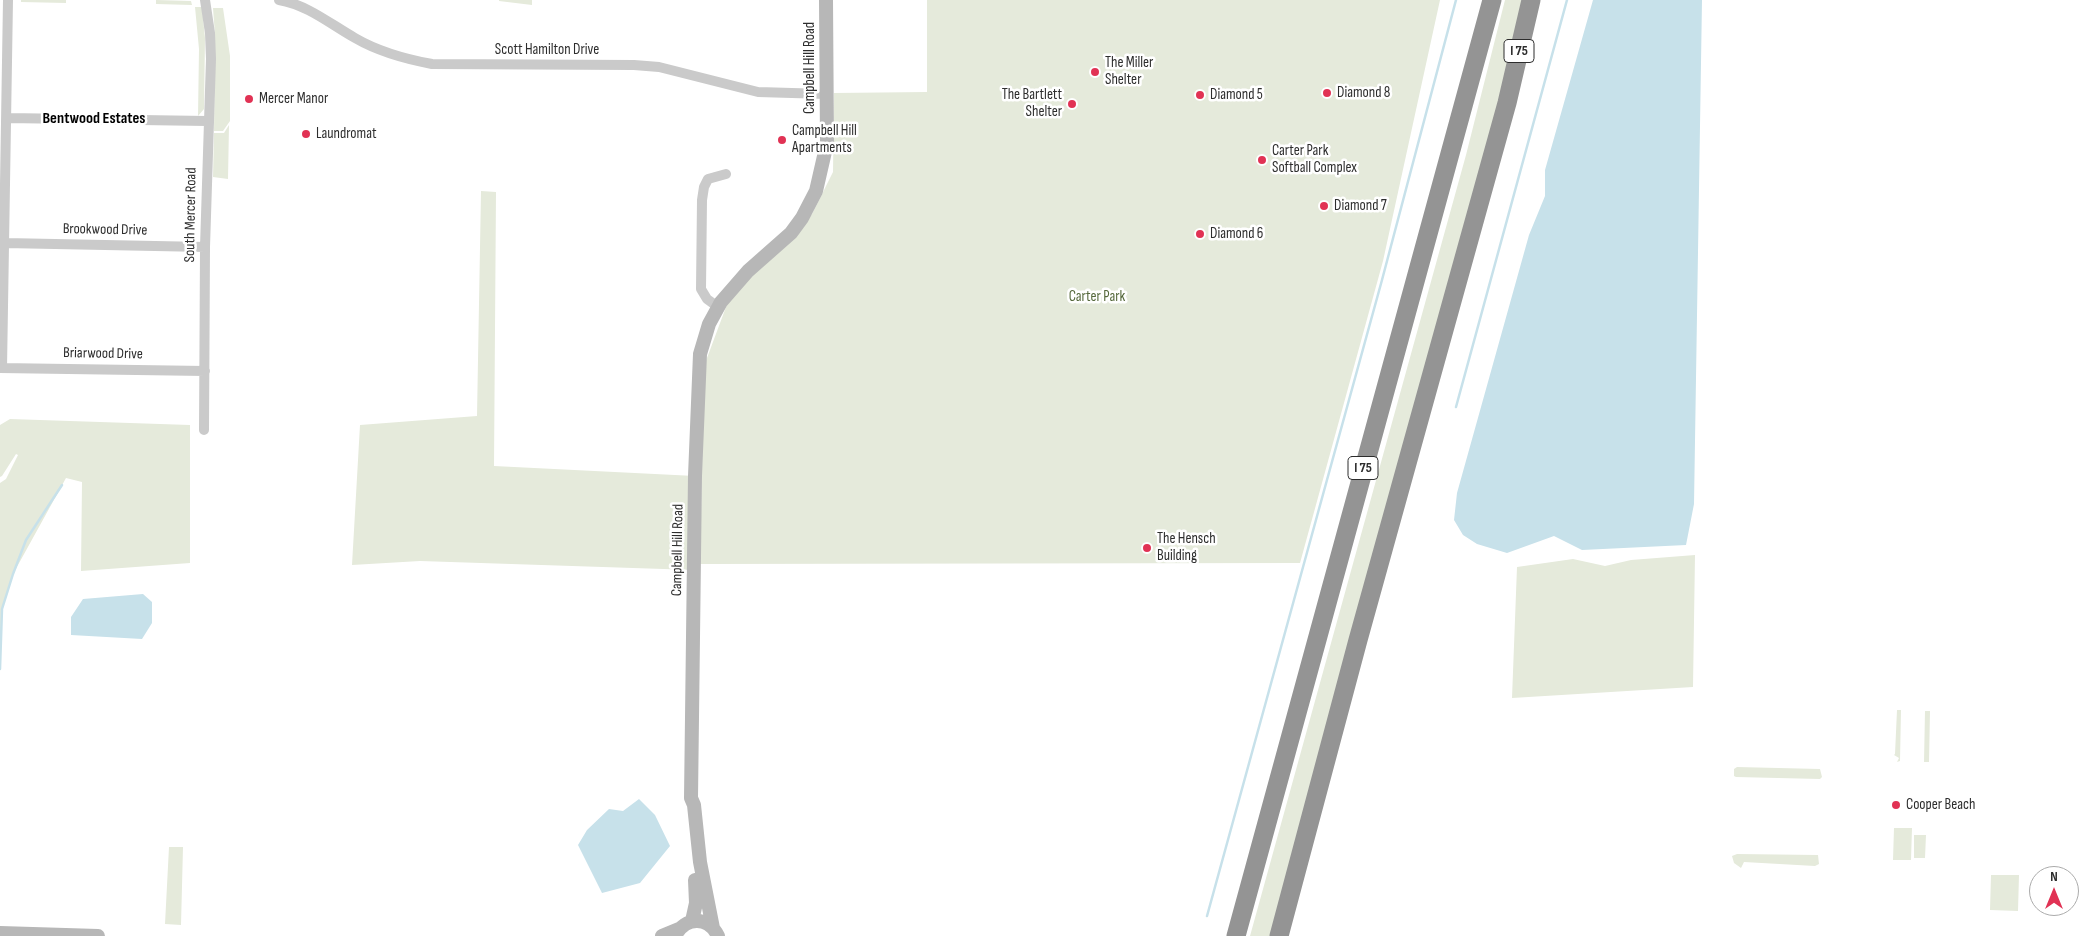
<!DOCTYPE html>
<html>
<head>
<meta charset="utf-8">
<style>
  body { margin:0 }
  #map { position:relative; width:2099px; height:936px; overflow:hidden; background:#fff; font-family:"Sofia Sans Condensed",sans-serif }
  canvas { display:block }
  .north { position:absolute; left:2029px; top:866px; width:50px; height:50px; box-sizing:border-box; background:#fff; border:1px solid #ababab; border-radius:50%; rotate:0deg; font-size:14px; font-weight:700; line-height:20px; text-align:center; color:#2d2d2d }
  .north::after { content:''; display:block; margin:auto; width:18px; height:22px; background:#e13254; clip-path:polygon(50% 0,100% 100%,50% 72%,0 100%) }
</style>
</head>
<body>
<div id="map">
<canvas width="2099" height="936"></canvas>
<div class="north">N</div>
</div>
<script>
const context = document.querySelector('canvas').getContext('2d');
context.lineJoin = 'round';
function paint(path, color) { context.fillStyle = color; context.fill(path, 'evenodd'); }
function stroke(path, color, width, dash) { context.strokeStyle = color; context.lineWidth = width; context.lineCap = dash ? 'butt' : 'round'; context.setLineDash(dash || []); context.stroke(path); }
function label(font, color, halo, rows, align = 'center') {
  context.font = font + ' "Sofia Sans Condensed",sans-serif'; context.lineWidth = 5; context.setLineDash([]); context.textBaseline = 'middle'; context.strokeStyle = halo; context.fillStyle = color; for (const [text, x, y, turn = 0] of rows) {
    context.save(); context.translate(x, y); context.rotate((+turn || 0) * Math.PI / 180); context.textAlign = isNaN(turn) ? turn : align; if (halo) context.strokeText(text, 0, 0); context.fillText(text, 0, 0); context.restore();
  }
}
paint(new Path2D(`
  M21,0H66V3L21,2Z
  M156,0L191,1L192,5L156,4Z
  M499,0H532V5L499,1Z
  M927,0H1440L1383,261L1300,563L700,564L704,366L729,299L812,214L833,172L834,93L927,92Z
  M1505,0H1528L1271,936H1250L1466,155Z
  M195,7H202L205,38L204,109L198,116L199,49Z
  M213,8H223L230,56V121L223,131H214L215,35Z
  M229,125L228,179L213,177L214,133H224Z
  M481,191L496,192L494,466L695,476L694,570L420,561L352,565L360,425L477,416Z
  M10,419L190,425V563L81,571L82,482L66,478L13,574L2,609L0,669V483L6,479L18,455L16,454L2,476L0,477V425Z
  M1695,555L1693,687L1512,698L1517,567L1573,559L1605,566L1631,560Z
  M1897,710H1901L1900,761L1897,762L1899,758L1894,755L1895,754Z
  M1925,711H1930L1929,762H1924Z
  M1737,767L1820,769L1822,777L1820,779L1736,777L1734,776V769Z
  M1894,828H1912L1911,860H1893Z
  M1914,835H1926L1925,858H1914Z
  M169,847H183L181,925L165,924Z
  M1737,854L1818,855L1819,864L1815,866L1744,862L1741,868L1734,863L1732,856Z
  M1991,875H2019L2018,911L1990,910Z`), '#e5eadb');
paint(new Path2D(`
  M1593,0H1702L1694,504L1686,545L1582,550L1554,536L1507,553L1477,544L1463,535L1454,520L1457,493L1529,235L1545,196V170Z
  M143,594L152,602V623L142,639L71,635V617L83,599Z
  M639,799L655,815L670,846L640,883L602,893L578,845L587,830L609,809L623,811Z`), '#c7e1ea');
stroke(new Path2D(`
  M1456,407L1567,0
  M0,669L2,609L13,574L26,540L62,485
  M1207,916L1382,280L1456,0`), '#c7e1ea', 2.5);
stroke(new Path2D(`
  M279,0C308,5 330,24 355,38C379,52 405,59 432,64L634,65L659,67L758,92L826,94
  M7,118L207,121
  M5,243L205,247
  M718,307L707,299L701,289L702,200L704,187L708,179L726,174
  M0,368L205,371
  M2,368L8,0
  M204,430L205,247L211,59L210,33L205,0`), '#cacaca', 10);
stroke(new Path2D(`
  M692,921L696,903L695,880
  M713,928L700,862L694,805L691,798L695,476L700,354L709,324L721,302L748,271L791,233L802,218L816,191L827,143L826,0
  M0,933L98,936
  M662,936L679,929
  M675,936C685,917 708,915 718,936`), '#b7b7b7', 14);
stroke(new Path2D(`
  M1236,936L1492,0
  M1279,936L1358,640L1507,103L1531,0`), '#949494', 19);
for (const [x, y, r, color] of [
  [1095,72,5,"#e13254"],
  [1327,93,5,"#e13254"],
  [1200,95,5,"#e13254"],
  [249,99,5,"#e13254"],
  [1072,104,5,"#e13254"],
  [306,134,5,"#e13254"],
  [782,140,5,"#e13254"],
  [1262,160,5,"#e13254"],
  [1324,206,5,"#e13254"],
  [1200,234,5,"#e13254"],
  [1147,548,5,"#e13254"],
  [1896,805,5,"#e13254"]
]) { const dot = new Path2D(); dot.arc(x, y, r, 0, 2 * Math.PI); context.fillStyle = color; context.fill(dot); stroke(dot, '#fff', 2); }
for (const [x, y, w] of [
  [1519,51,30],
  [1363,468,30]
]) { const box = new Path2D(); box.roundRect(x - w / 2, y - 11.5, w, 23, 4); context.fillStyle = '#fff'; context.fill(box); stroke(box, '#2d2d2d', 1); }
label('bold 14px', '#2d2d2d', null, [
  ["I 75",1519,51],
  ["I 75",1363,468]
]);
label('15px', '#2d2d2d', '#fff', [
  ["Scott Hamilton Drive",547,50],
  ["Campbell Hill Road",810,68,-90],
  ["South Mercer Road",191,215,-89],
  ["Brookwood Drive",105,230,1],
  ["Briarwood Drive",103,354,1],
  ["Campbell Hill Road",678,550,-89]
]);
label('15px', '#2d2d2d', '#fff', [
  ["The Miller",1105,63],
  ["Shelter",1105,80],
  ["Diamond 8",1337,93],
  ["The Bartlett",1062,95,"right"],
  ["Shelter",1062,112,"right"],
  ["Diamond 5",1210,95],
  ["Mercer Manor",259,99],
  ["Campbell Hill",792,131],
  ["Apartments",792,148],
  ["Laundromat",316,134],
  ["Carter Park",1272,151],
  ["Softball Complex",1272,168],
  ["Diamond 7",1334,206],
  ["Diamond 6",1210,234],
  ["The Hensch",1157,539],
  ["Building",1157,556],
  ["Cooper Beach",1906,805]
], 'left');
label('15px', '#55683b', '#fff', [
  ["Carter Park",1097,297]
]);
label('bold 16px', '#000', '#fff', [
  ["Bentwood Estates",94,119]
]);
</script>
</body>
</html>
